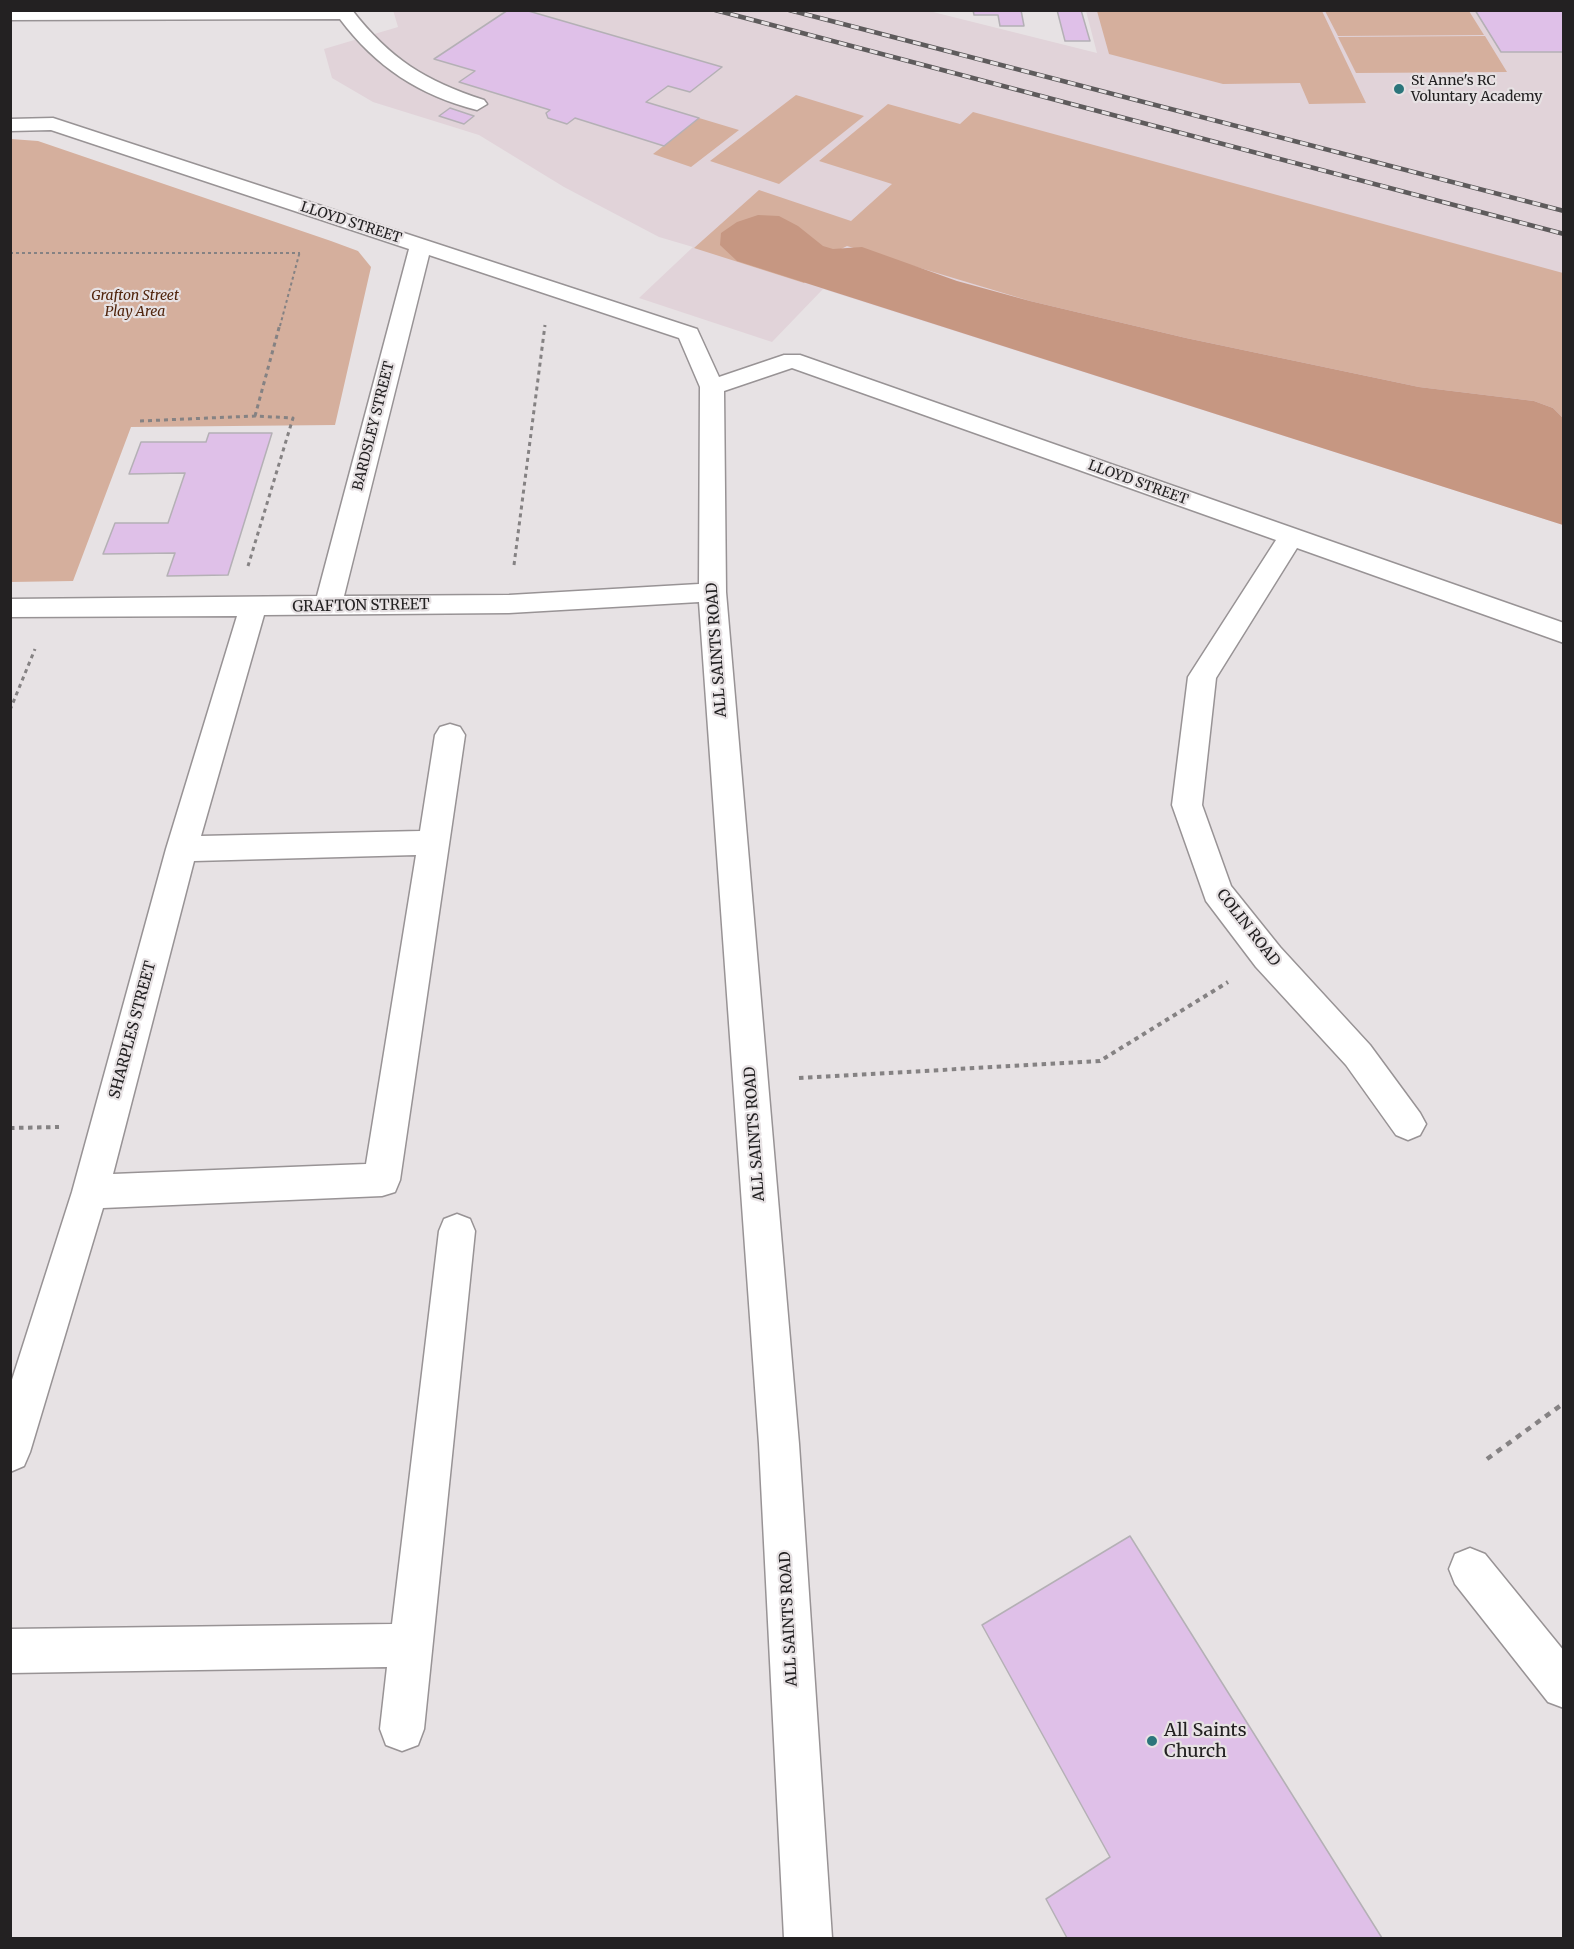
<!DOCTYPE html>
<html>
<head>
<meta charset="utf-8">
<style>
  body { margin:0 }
  #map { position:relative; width:1574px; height:1949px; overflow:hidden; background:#e7e2e4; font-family:Merriweather,serif }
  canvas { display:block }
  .frame { position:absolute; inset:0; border:12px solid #232122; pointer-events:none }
</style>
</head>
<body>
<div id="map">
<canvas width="1574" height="1949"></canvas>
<div class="frame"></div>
</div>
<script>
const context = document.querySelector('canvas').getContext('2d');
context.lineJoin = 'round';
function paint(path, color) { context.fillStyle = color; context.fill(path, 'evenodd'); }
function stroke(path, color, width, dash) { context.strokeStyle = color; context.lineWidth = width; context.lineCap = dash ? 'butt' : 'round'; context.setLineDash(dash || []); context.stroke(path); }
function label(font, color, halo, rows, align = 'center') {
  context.font = font + ' Merriweather,serif'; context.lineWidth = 4.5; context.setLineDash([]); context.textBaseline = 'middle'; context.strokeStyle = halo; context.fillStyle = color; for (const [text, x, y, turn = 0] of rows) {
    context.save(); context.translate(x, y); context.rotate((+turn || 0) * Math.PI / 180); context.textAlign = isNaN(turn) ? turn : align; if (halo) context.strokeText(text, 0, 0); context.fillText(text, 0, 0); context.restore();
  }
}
paint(new Path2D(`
  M393,10L929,11L1097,53L1086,11H1563V525L823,289L772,342L639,298L693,247L659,237L564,187L479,135L373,102L332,78L324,49L398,27Z`), '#e1d3d9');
paint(new Path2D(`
  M1097,11H1322L1366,103L1309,104L1300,83L1223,84L1109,54Z
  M1325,11H1469L1484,35L1338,36Z
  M1485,36L1507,72L1356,73L1338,37Z
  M796,95L864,116L779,184L710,161Z
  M888,104L960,124L973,112L1563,273V418L1553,408L1534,401L1419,387L1186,338L1030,301L847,246L835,252L804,283L694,248L759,190L851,221L892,184L819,161Z
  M699,118L739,130L691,167L653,154Z
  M11,139L38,141L331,241L358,251L371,267L335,425L131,427L73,581L11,582Z`), '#d5af9d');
paint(new Path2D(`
  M758,215L779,216L798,226L823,246L833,249L862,247L957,281L1030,301L1186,338L1419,387L1534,401L1553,408L1563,418V525L737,261L720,245L721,233L737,222Z`), '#c69782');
const building = new Path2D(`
  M508,10H525L722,67L690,92L668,86L646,102L699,118L664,146L575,118L567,124L548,118L546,113L550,110L459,82L475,71L434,59Z
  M973,10H1021L1024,26H1000L998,15H974Z
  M1057,10H1081L1090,41H1065Z
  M1475,10H1564V52H1501Z
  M450,108L474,116L464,124L439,116Z
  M209,433H272L228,575L167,576L175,553L103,554L115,523H168L185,473L129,474L141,442H206Z
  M1130,1536L1382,1938H1067L1046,1899L1110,1857L982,1625Z`);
paint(building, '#dfc0e8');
stroke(building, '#b4b0b5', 1.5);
const minor = new Path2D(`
  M10,10H352C390,59 425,81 484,100L487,104L477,110C419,95 376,67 340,19L10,20Z
  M53,118L697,329L719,377L784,355H800L1564,623V643L1297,548L1216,678L1202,805L1231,886L1280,947L1370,1045L1420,1113L1426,1124L1420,1135L1408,1140L1396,1135L1346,1065L1256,967L1206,901L1172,805L1188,677L1276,540L792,368L724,391L726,592L799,1444L832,1938H784L759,1444L699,602L509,613L264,615L201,836L420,831L435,735L440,727L450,724L460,727L465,735L400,1180L395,1192L382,1196L103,1208L30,1452L24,1466L10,1472V1386L72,1192L166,849L237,616L10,617V599L317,596L409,249L51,130L10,131V119ZM429,255L679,338L700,387L699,584L509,595L344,596ZM416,855L366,1164L113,1174L194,861Z
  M457,1214L470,1219L475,1231L424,1729L418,1745L402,1751L386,1745L380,1729L387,1667L10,1673V1629L392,1624L439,1231L444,1219Z
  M1470,1548L1485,1554L1564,1651V1708L1548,1702L1455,1584L1449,1569L1455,1554Z`);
stroke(minor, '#989395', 3);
stroke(new Path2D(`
  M10,253H300
  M280,326L300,251`), '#858283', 2, [3, 3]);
stroke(new Path2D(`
  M255,416L280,324
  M140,421L255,416L293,418L248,566
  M514,565L545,325
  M10,710L35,649`), '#858283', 3, [4, 4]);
stroke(new Path2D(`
  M799,1078L1100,1061L1228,982
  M10,1128L59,1127`), '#858283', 4, [4.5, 4.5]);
stroke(new Path2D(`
  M1487,1459L1564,1403`), '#858283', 4.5, [6, 6]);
paint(minor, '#fff');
const rail = new Path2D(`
  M715,10L1564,234
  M789,10L1564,211`);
stroke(rail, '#5e5b5c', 4.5);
stroke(rail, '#e7e2e4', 3, [8]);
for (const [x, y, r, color] of [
  [1399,89,6,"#2b757b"],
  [1152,1741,6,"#2b757b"]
]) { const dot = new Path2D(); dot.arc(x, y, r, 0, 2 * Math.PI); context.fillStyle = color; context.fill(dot); stroke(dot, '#e7e2e4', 2); }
label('14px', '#232122', '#e7e2e4', [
  ["St Anne's RC",1411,81],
  ["Voluntary Academy",1411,97]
], 'left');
label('14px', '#232122', '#e7e2e4', [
  ["LLOYD STREET",351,223,18],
  ["BARDSLEY STREET",374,426,-76],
  ["LLOYD STREET",1138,483,20]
]);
label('italic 14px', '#50240c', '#e7e2e4', [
  ["Grafton Street",135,296],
  ["Play Area",135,312]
]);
label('15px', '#232122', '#e7e2e4', [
  ["GRAFTON STREET",361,606,-1],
  ["ALL SAINTS ROAD",717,650,-94],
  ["COLIN ROAD",1248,928,52],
  ["SHARPLES STREET",133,1030,-75],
  ["ALL SAINTS ROAD",755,1134,-94],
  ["ALL SAINTS ROAD",789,1619,-93]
]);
label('18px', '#232122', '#e7e2e4', [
  ["All Saints",1164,1731],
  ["Church",1164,1752]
], 'left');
</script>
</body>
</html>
